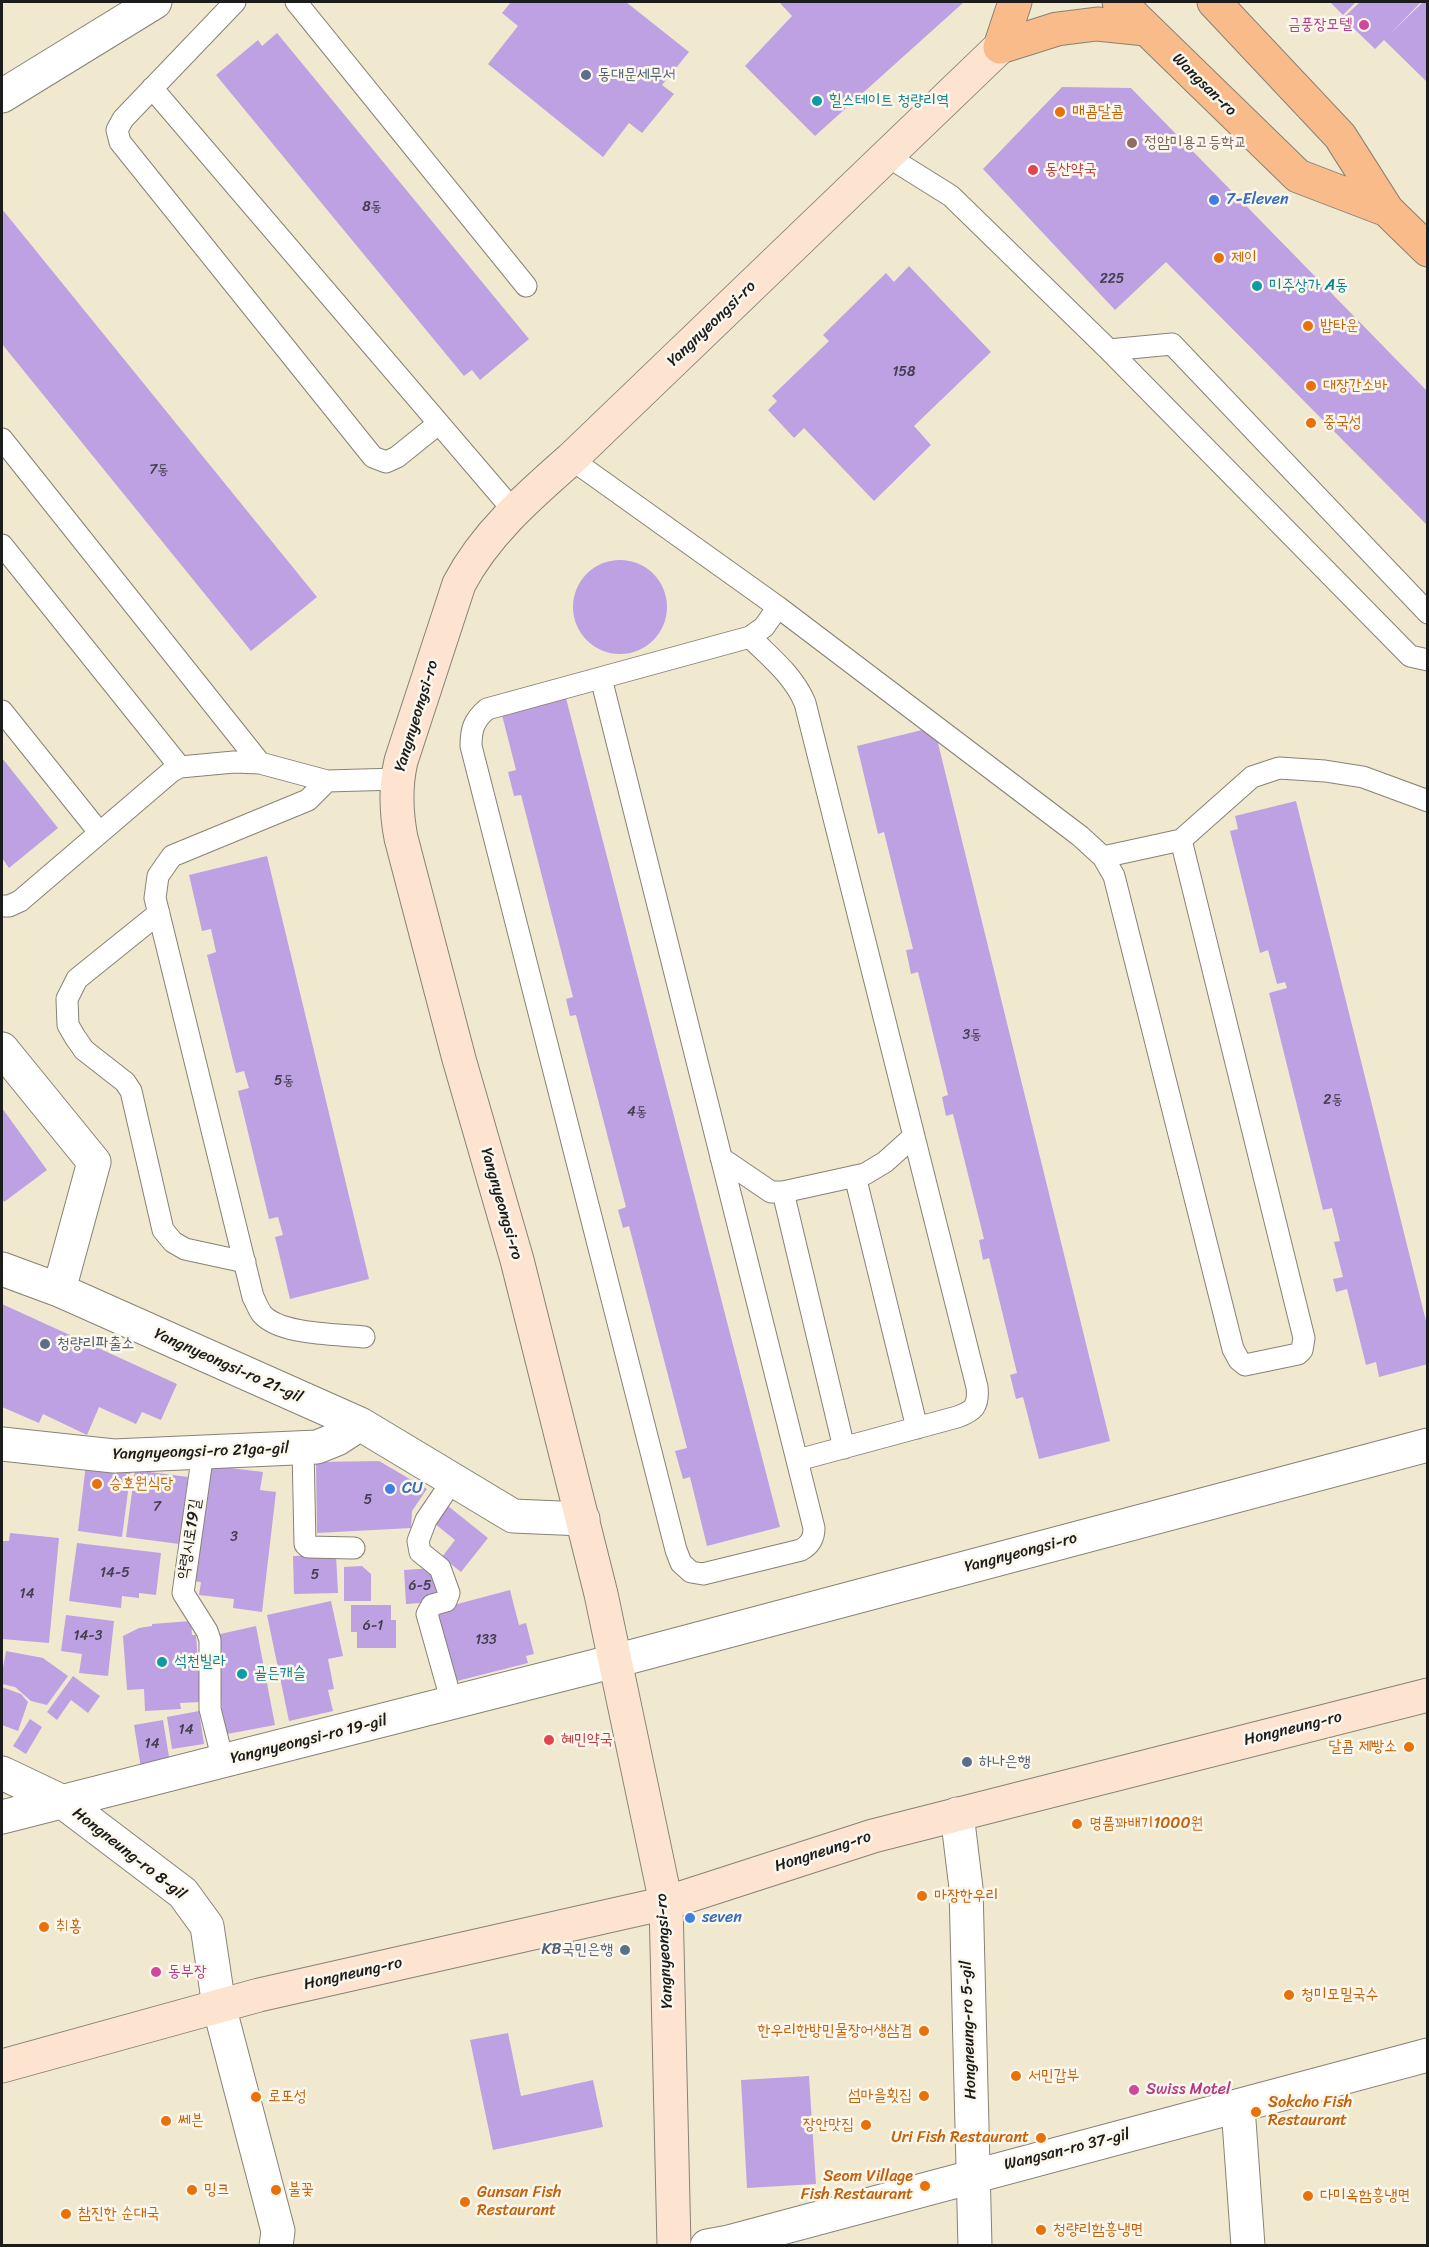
<!DOCTYPE html>
<html>
<head>
<meta charset="utf-8">
<style>
  body { margin:0 }
  #map { position:relative; width:1429px; height:2247px; overflow:hidden; background:#f0e9cf; font-family:Sriracha,sans-serif }
  canvas { display:block }
  .frame { position:absolute; inset:0; border:3px solid #1c1c1c; pointer-events:none }
</style>
</head>
<body>
<div id="map">
<canvas width="1429" height="2247"></canvas>
<div class="frame"></div>
</div>
<script>
const context = document.querySelector('canvas').getContext('2d');
context.lineJoin = 'round';
function paint(path, color) { context.fillStyle = color; context.fill(path, 'evenodd'); }
function stroke(path, color, width, dash) { context.strokeStyle = color; context.lineWidth = width; context.lineCap = dash ? 'butt' : 'round'; context.setLineDash(dash || []); context.stroke(path); }
function label(font, color, halo, rows, align = 'center') {
  context.font = font + ' Sriracha,"Poor Story",sans-serif'; context.lineWidth = 5; context.setLineDash([]); context.textBaseline = 'middle'; context.strokeStyle = halo; context.fillStyle = color; for (const [text, x, y, turn = 0] of rows) {
    context.save(); context.translate(x, y); context.rotate((+turn || 0) * Math.PI / 180); context.textAlign = isNaN(turn) ? turn : align; if (halo) context.strokeText(text, 0, 0); context.fillText(text, 0, 0); context.restore();
  }
}
paint(new Path2D(`
  M511,2H626L689,52L662,85L674,94L642,133L629,123L603,157L488,64L518,26L502,13Z
  M779,2H964L815,136L745,66L792,16Z
  M1330,2H1356L1343,15Z
  M1360,2H1421L1391,33L1423,2H1428V83L1384,40L1375,49L1343,18Z
  M277,33L529,339L480,380L472,370L464,376L216,75L258,40L262,46Z
  M1062,87L1131,88L1428,392V526L1166,262L1115,310L983,169Z
  M2,209L317,597L251,651L2,344Z
  M909,266L991,352L914,426L931,445L874,501L804,428L794,438L768,410L777,401L772,396L829,341L823,335L886,273L894,282Z
  M573 607a47 47 0 1 1 94 0a47 47 0 1 1-94 0Z
  M566,698L780,1527L707,1546L690,1477L683,1479L675,1451L687,1448L629,1226L623,1228L618,1210L626,1207L576,1015L570,1016L566,999L573,997L521,795L514,796L508,772L516,770L502,715Z
  M934,727L1110,1441L1039,1459L1023,1397L1016,1399L1010,1375L1017,1373L989,1258L983,1260L979,1240L984,1239L953,1114L946,1116L942,1097L948,1095L918,972L911,974L906,950L913,949L884,832L878,834L857,746Z
  M2,758L58,828L9,868L2,858Z
  M1296,801L1428,1329V1364L1379,1377L1376,1362L1366,1365L1347,1289L1336,1292L1333,1279L1343,1277L1334,1242L1340,1241L1332,1208L1323,1210L1269,993L1287,988L1285,982L1277,984L1268,950L1260,953L1230,831L1238,829L1235,816Z
  M267,856L369,1279L290,1299L275,1237L283,1235L278,1217L269,1219L238,1091L249,1088L244,1071L236,1073L207,955L216,952L211,929L202,931L189,875Z
  M2,1108L47,1170L4,1202L2,1199Z
  M2,1304L177,1384L161,1420L142,1412L136,1424L99,1407L87,1435L43,1414L39,1423L2,1407Z
  M379,1461L427,1489L412,1511L411,1528L317,1533L316,1462Z
  M86,1464L131,1469L122,1537L78,1531Z
  M206,1465L263,1472L260,1490L276,1492L262,1612L233,1608L234,1599L199,1595L201,1582L192,1581Z
  M135,1470L188,1477L179,1544L126,1537Z
  M443,1502L488,1538L461,1572L442,1557L455,1540L429,1519Z
  M10,1533L59,1538L49,1643L2,1639V1541H9Z
  M77,1543L161,1553L156,1595L139,1593V1598L122,1596L121,1608L69,1601Z
  M336,1555L338,1593L294,1594L293,1556Z
  M362,1566L371,1574V1601H344V1567Z
  M435,1568L437,1602L406,1604L404,1570Z
  M510,1590L519,1625L526,1623L534,1654L526,1656L528,1663L453,1682L435,1610Z
  M331,1601L343,1656L328,1659L334,1689L328,1690L333,1711L289,1721L267,1615Z
  M351,1605H391V1620H396V1648H357V1632H351Z
  M66,1615L114,1621L108,1676L79,1673L82,1654L61,1651Z
  M191,1621L192,1635H196L201,1702L180,1703L181,1709L145,1711L144,1689L127,1690L123,1636L139,1628L152,1626V1624Z
  M256,1626L275,1725L227,1734L222,1712L216,1635Z
  M6,1651L43,1658L68,1676L47,1705L31,1701L15,1687L2,1684V1673Z
  M73,1676L100,1696L88,1713L71,1700L57,1720L47,1712Z
  M2,1687L21,1694L28,1702L18,1731L2,1725Z
  M199,1711L204,1744L172,1749L167,1717Z
  M30,1719L42,1727L26,1754L13,1746Z
  M163,1720L170,1763L141,1768L134,1725Z
  M508,2033L521,2096L593,2080L603,2127L493,2150L470,2040Z
  M809,2076L816,2184L747,2188L741,2080Z`), '#bea1e3');
const service = new Path2D(`
  M235,2L123,119L117,130L120,142L373,457L386,462L397,457L438,424
  M296,2L526,286
  M152,88L513,510
  M887,156L951,196L1109,350L1410,656L1428,660
  M1109,350L1172,344L1428,613
  M2,439L260,763
  M571,459L778,607L1080,836L1103,857L1114,876L1233,1349L1239,1360L1245,1365L1298,1354L1302,1350L1304,1338L1181,840L1103,857
  M2,545L180,767
  M750,637C771,658 794,676 805,703L977,1387C979,1406 974,1411 957,1417L798,1460
  M601,678L814,1528C814,1539 810,1545 801,1550L703,1574L691,1572L681,1563L676,1550L471,746C471,729 474,720 487,709L750,637L764,627L778,607
  M2,711L99,832
  M327,781L308,800L172,856L158,876L155,898L253,1297C256,1302 258,1309 262,1314C280,1335 338,1334 364,1337
  M1181,840L1252,777L1279,768L1325,771L1363,777L1428,801
  M2,906H9L20,901L172,771L180,767L234,762L260,763L327,781L397,779
  M159,913L77,979L67,999L68,1025L75,1037L84,1050L125,1082L131,1091L163,1230L173,1242L185,1249L245,1262
  M721,1158L771,1192H783L865,1174L885,1162L914,1136
  M855,1176L917,1428
  M783,1192L844,1448
  M303,1448L305,1544L308,1547L354,1548
  M203,1452L183,1593L207,1631L210,1640V1709L223,1761
  M452,1703L427,1614L432,1605L446,1601L449,1593L440,1568L420,1552L418,1541L426,1520L453,1480`);
const minor = new Path2D(`
  M2,96L155,2
  M2,1049L94,1162L59,1290L360,1424L513,1516L583,1519
  M2,1269L59,1290
  M2,1444L114,1456L317,1447L337,1439L360,1424
  M2,1773L63,1802L183,1893L207,1926L219,2006L278,2231L276,2246
  M957,1814L966,1888L975,2246
  M2,1817L615,1661L1428,1445
  M1238,2107L1248,2246
  M707,2246L729,2242C961,2178 1195,2119 1428,2055`);
const secondary = new Path2D(`
  M2,2066L259,1995L666,1903L873,1836L1428,1695
  M674,2246L666,1903L601,1594L517,1260L459,1059L401,838C396,812 395,787 401,761L459,584C485,534 529,496 571,459L1000,47`);
const primary = new Path2D(`
  M1119,2L1298,176L1387,210
  M1214,2L1340,136L1387,210L1428,250
  M1000,47L1057,29L1097,24L1146,29
  M1000,47L1015,2`);
stroke(service, '#868276', 23);
stroke(minor, '#868276', 35);
stroke(secondary, '#868276', 35);
stroke(primary, '#868276', 35);
stroke(service, '#fff', 21);
stroke(minor, '#fff', 33);
stroke(secondary, '#fde4d1', 33);
stroke(primary, '#fabb8b', 33);
for (const [x, y, r, color] of [
  [1364,25,6,"#d1479c"],
  [586,75,6,"#5c6f8a"],
  [817,101,6,"#0f9aa8"],
  [1060,112,6,"#e8710a"],
  [1132,143,6,"#8d6e63"],
  [1033,170,6,"#e0444e"],
  [1214,200,6,"#3f7fe0"],
  [1219,258,6,"#e8710a"],
  [1257,286,6,"#0f9aa8"],
  [1308,326,6,"#e8710a"],
  [1311,386,6,"#e8710a"],
  [1311,423,6,"#e8710a"],
  [45,1344,6,"#5c6f8a"],
  [97,1484,6,"#e8710a"],
  [390,1489,6,"#3f7fe0"],
  [162,1662,6,"#0f9aa8"],
  [242,1674,6,"#0f9aa8"],
  [549,1740,6,"#e0444e"],
  [1409,1747,6,"#e8710a"],
  [967,1762,6,"#5c6f8a"],
  [1077,1824,6,"#e8710a"],
  [922,1896,6,"#e8710a"],
  [690,1918,6,"#3f7fe0"],
  [44,1927,6,"#e8710a"],
  [625,1950,6,"#5c6f8a"],
  [156,1972,6,"#d1479c"],
  [1289,1995,6,"#e8710a"],
  [924,2031,6,"#e8710a"],
  [1016,2076,6,"#e8710a"],
  [1134,2090,6,"#d1479c"],
  [924,2096,6,"#e8710a"],
  [256,2097,6,"#e8710a"],
  [1256,2112,6,"#e8710a"],
  [166,2121,6,"#e8710a"],
  [866,2125,6,"#e8710a"],
  [1041,2138,6,"#e8710a"],
  [925,2186,6,"#e8710a"],
  [192,2190,6,"#e8710a"],
  [276,2190,6,"#e8710a"],
  [1308,2196,6,"#e8710a"],
  [465,2202,6,"#e8710a"],
  [66,2214,6,"#e8710a"],
  [1041,2230,6,"#e8710a"]
]) { const dot = new Path2D(); dot.arc(x, y, r, 0, 2 * Math.PI); context.fillStyle = color; context.fill(dot); stroke(dot, '#fbf7ec', 2); }
label('14px', '#443d4e', null, [
  ["8동",372,207],
  ["225",1112,279],
  ["158",904,372],
  ["7동",159,470],
  ["3동",972,1035],
  ["5동",284,1081],
  ["2동",1333,1100],
  ["4동",637,1112],
  ["5",368,1500],
  ["7",157,1507],
  ["3",234,1537],
  ["14-5",115,1573],
  ["5",315,1575],
  ["6-5",420,1586],
  ["14",27,1594],
  ["6-1",373,1626],
  ["14-3",88,1636],
  ["133",486,1640],
  ["14",186,1730],
  ["14",152,1744]
]);
label('16px', '#b23c85', '#fbf7ec', [
  ["금풍장모텔",1352,25,"right"],
  ["동부장",168,1972],
  ["Swiss Motel",1146,2090]
], 'left');
label('16px', '#4e5e75', '#fbf7ec', [
  ["동대문세무서",598,75],
  ["청량리파출소",57,1344],
  ["하나은행",979,1762],
  ["KB국민은행",613,1950,"right"]
], 'left');
label('16px', '#1c1c1c', '#fbf7ec', [
  ["Wangsan-ro",1204,85,44],
  ["Yangnyeongsi-ro",712,324,-44],
  ["Yangnyeongsi-ro",417,716,-73],
  ["Yangnyeongsi-ro",501,1204,74],
  ["Yangnyeongsi-ro 21-gil",228,1366,24],
  ["Yangnyeongsi-ro 21ga-gil",201,1452,-2],
  ["약령시로19길",190,1539,-81],
  ["Yangnyeongsi-ro",1021,1553,-15],
  ["Hongneung-ro",1293,1729,-14],
  ["Yangnyeongsi-ro 19-gil",309,1740,-14],
  ["Hongneung-ro",823,1852,-18],
  ["Hongneung-ro 8-gil",129,1854,38],
  ["Yangnyeongsi-ro",665,1951,-93],
  ["Hongneung-ro",353,1974,-13],
  ["Hongneung-ro 5-gil",969,2030,-92],
  ["Wangsan-ro 37-gil",1067,2150,-14]
]);
label('16px', '#0d838f', '#fbf7ec', [
  ["힐스테이트 청량리역",829,101],
  ["미주상가 A동",1269,286],
  ["석천빌라",174,1662],
  ["골든캐슬",254,1674]
], 'left');
label('16px', '#c56008', '#fbf7ec', [
  ["매콤달콤",1072,112],
  ["제이",1231,258],
  ["밥타운",1320,326],
  ["대장간소바",1323,386],
  ["중국성",1323,423],
  ["승호원식당",109,1484],
  ["달콤 제빵소",1397,1747,"right"],
  ["명품꽈배기1000원",1089,1824],
  ["마장한우리",934,1896],
  ["취홍",56,1927],
  ["청미모밀국수",1301,1995],
  ["한우리한방민물장어생삼겹",912,2031,"right"],
  ["서민갑부",1028,2076],
  ["섬마을횟집",912,2096,"right"],
  ["로또성",268,2097],
  ["Sokcho Fish",1268,2103],
  ["Restaurant",1268,2121],
  ["쎄븐",178,2121],
  ["장안맛집",854,2125,"right"],
  ["Uri Fish Restaurant",1029,2138,"right"],
  ["Seom Village",913,2177,"right"],
  ["Fish Restaurant",913,2195,"right"],
  ["밍크",204,2190],
  ["불꽃",288,2190],
  ["Gunsan Fish",477,2193],
  ["Restaurant",477,2211],
  ["다미옥함흥냉면",1320,2196],
  ["참진한 순대국",78,2214],
  ["청량리함흥냉면",1053,2230]
], 'left');
label('16px', '#785e54', '#fbf7ec', [
  ["정암미용고등학교",1144,143]
], 'left');
label('16px', '#be3a42', '#fbf7ec', [
  ["동산약국",1045,170],
  ["혜민약국",561,1740]
], 'left');
label('16px', '#366cbe', '#fbf7ec', [
  ["7-Eleven",1226,200],
  ["CU",402,1489],
  ["seven",702,1918]
], 'left');
</script>
</body>
</html>
